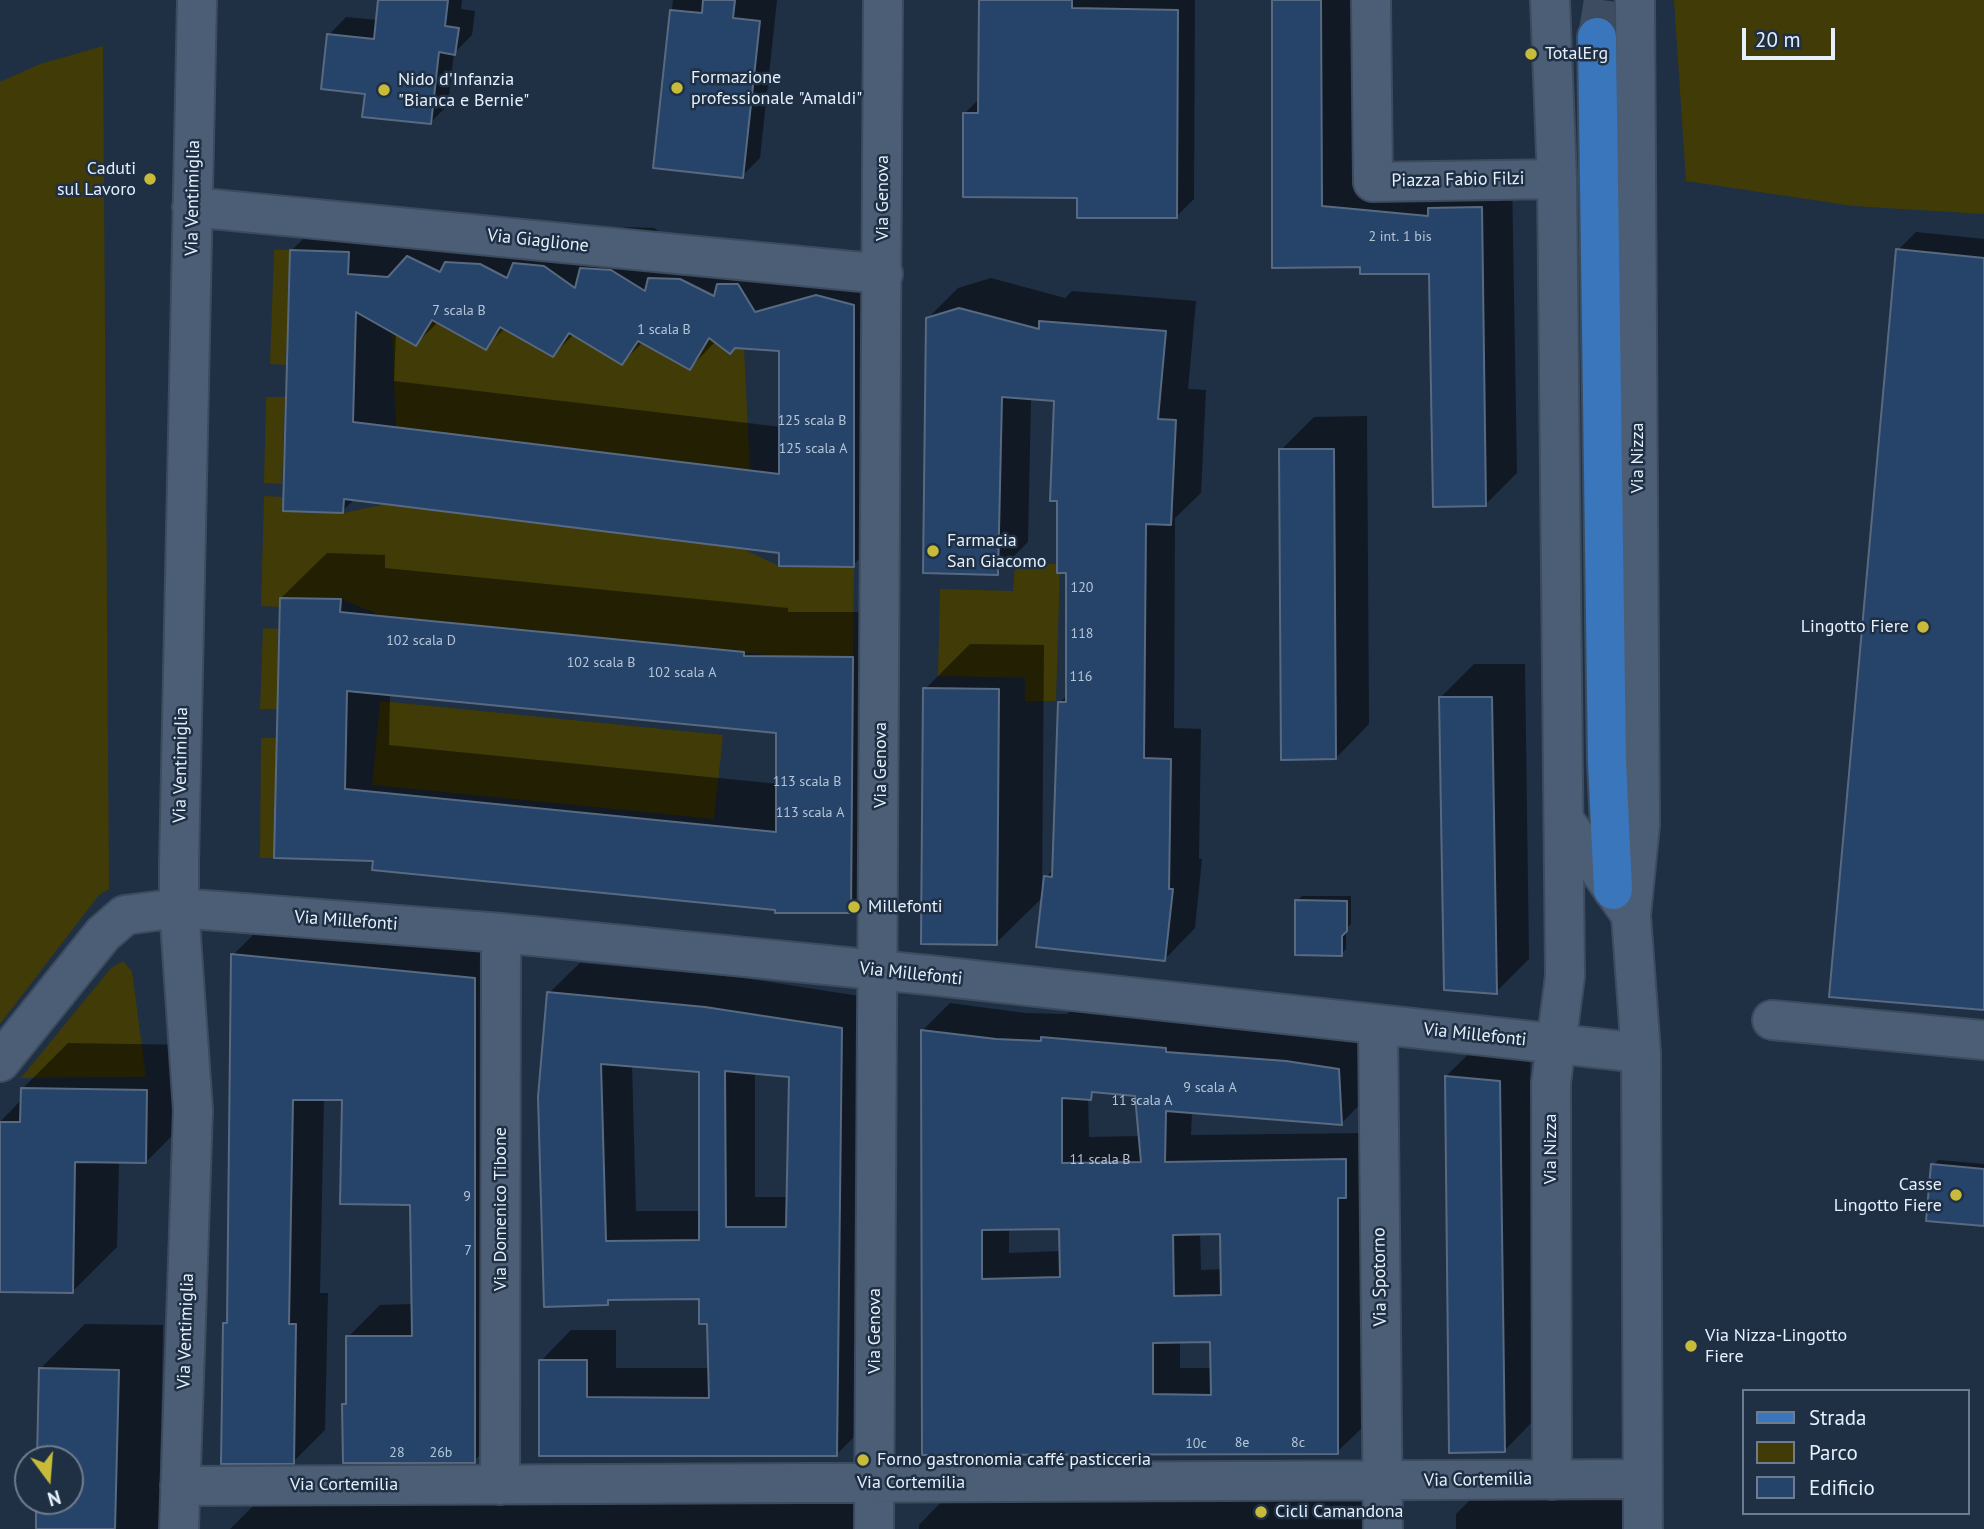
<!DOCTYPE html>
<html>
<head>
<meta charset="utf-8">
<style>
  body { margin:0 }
  #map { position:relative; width:1984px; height:1529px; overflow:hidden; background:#1f2f44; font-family:"PT Sans",sans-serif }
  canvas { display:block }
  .legend { position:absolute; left:1742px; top:1389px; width:228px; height:126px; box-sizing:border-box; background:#1f2f44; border:2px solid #6e7c8e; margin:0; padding:9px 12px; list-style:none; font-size:21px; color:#e5f0fd }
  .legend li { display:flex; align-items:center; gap:14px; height:35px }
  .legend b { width:35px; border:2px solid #6e7c8e }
  .north { position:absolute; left:14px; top:1445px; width:70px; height:70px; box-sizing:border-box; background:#1f2f44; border:2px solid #6e7c8e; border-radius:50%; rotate:164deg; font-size:19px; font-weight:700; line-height:28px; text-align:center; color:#e5f0fd }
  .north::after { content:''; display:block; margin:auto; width:24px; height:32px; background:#c9bb3a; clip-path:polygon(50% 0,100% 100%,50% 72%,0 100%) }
  .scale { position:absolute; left:1742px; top:28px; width:93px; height:32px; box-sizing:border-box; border:4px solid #e5f0fd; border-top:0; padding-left:9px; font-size:21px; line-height:24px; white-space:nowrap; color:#e5f0fd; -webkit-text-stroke:5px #1f2f44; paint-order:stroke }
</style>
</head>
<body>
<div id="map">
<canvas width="1984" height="1529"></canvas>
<ul class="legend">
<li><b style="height:9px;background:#3a76bc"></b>Strada</li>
<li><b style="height:19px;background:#413b07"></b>Parco</li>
<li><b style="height:19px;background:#264469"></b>Edificio</li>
</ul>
<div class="north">N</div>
<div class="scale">20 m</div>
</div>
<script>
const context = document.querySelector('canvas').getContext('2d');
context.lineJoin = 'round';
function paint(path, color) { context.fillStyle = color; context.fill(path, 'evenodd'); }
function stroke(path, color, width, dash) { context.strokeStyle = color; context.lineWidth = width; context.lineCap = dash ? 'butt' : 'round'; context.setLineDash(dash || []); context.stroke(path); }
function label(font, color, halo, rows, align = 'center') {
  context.font = font + ' "PT Sans",sans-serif'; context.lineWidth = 5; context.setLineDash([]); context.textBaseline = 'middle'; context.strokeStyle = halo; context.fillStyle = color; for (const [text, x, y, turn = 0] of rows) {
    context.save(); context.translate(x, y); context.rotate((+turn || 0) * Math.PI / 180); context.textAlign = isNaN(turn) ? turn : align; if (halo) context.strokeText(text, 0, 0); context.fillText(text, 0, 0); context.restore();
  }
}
paint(new Path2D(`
  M1674,0H1984V214L1853,206L1686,181Z
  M103,46L109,889L99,895L0,1024V82L40,64Z
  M274,250H290L286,365L270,364Z
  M435,314L445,327L485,350L505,319L553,357L573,327L580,340L622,365L643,334L690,370L709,338L730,354L735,348L744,349L750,470L396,427L392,332Z
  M266,397H285L282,484L264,483Z
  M264,496L284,497L283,511L343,513L386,504L741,548L779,566L854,567L853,657L777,656L382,616L341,599L281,598L280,607L261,606Z
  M1015,563L1060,564L1056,701H1025V678L938,676L940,589L1013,591Z
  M263,628L280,629L278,709H260Z
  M380,701L723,735L714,819L372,785Z
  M261,738H277L276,858H260Z
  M123,961L132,971L146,1077L21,1078L111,968Z`), '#413b07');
paint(new Path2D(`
  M380,0H462L461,9L475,11L472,35L454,53L448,105L431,122L367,92L329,35L346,17L377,20Z
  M673,0H777L760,158L742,176L655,167Z
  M980,0H1195L1194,199L1177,216L1079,196L965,113L979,99Z
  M1274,0H1351L1353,176L1454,185L1512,177L1517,473L1486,504L1431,272L1362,265L1274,266Z
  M333,209L544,234L556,222L586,225L609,241L624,227L654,228L682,247L692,236L723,238L751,252L760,243H780L797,271L859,254L895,524L853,565L781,551L355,499L342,511L291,251ZM438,322L485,348L505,328L553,355L574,334L622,363L643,342L690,368L716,341L781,349V427L394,381L396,332L416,344Z
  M1916,232L1984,239V1009L1898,250Z
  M991,278L1065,298L1072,291L1196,301L1188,389L1206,390L1201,493L1175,518L1174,728L1201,729L1199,859H1202L1195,928L1165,959L1044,896L996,943L925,689L970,644L1044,645L1042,892L1044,893L1046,877L1054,869L1060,703L1067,695L1068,572L1059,500L1056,400L1031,398L1028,542L997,573L927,319L958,288Z
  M1367,416L1369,724L1336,758L1281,450L1314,417Z
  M327,553L385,555V568L788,608V612H897L895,866L850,911L777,908L375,859L276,856L281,598ZM390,694L778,732V784L389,745Z
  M1474,664H1525L1529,959L1496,992L1440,698Z
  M1302,896H1351V924L1346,929V949L1341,954L1297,901Z
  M265,923L507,947L506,1429L474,1461L343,1405L348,1400V1337L380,1305L413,1304L412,1203L344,1099L324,1098L320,1293H328L325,1430L293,1462L225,1324L228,1321L233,955Z
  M580,963L737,977L872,998L867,1424L837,1454H541V1361L571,1330H616V1368H710L708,1322L701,1297L613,1298L607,1303L549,993ZM632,1065L701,1071V1211H636ZM755,1072L791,1075L788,1197H755Z
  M950,1003L1025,1013L1067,1014L1070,1011L1192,1021L1193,1025L1315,1034L1366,1042L1368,1096L1341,1124L1192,1111L1191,1135L1372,1133L1365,1425L1337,1452L923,1453V1030ZM1097,1091L1137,1095L1140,1136L1089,1137L1088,1098ZM1061,1227V1251L1009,1253V1228ZM1200,1232H1222V1269L1201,1270ZM1212,1340V1368H1180V1341Z
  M68,1043L192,1045L191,1117L146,1162L119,1161L117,1247L72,1292L0,1290V1122L22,1099L23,1088Z
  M1477,1046L1530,1051L1535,1419L1505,1450L1446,1076Z
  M1938,1160L1984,1164V1224L1933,1165Z
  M85,1324L163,1325L159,1529H38V1501H70V1459H39L40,1369Z
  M1634,1483L1635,1529H1456V1514L1485,1485Z
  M1376,1494V1529H919V1525L947,1496Z
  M857,1501V1529H230L254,1505Z`), '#0007');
const building = new Path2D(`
  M378,0H448L445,26L459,28L455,55L439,52L431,124L362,117L365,94L321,89L327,34L374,39Z
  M703,0H735L733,18L760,21L743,178L653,168L670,10L702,13Z
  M979,0H1072V8L1178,10L1177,218H1077V198L963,197V113H978Z
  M1272,0H1321L1322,206L1428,216V208L1482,207L1486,506L1433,507L1429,274H1360V267L1272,268Z
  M1896,249L1984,258V1010L1829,997Z
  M290,250L349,252L348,274L388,277L407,256L440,272L445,262L480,264L507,278L513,263L544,266L575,288L580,268L611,270L645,291L648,278L680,279L714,296L717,284H738L755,312L816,295L854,305V567L779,566V553L344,499L343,513L283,511ZM356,312L416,346L432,320L486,350L500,327L553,357L569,333L622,365L638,341L690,370L709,338L730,354L735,348L779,351V474L353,422Z
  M959,308L1039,329V321L1166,331L1158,419L1176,420L1171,525L1146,524L1144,758L1171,759L1169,889H1173L1165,961L1036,947L1044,876L1052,877L1058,702H1066V573H1057V501H1050L1054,401L1002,397L998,575L923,573L926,318Z
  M1279,449H1334L1336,759L1281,760Z
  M280,598L341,599L340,612L744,652V656L853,657L851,913H775V910L372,870L373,861L274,858ZM347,691L776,733V832L345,789Z
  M923,688L999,689L997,945L921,944Z
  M1439,697H1492L1497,994L1444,990Z
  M1295,900L1347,901V931L1342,936V956L1295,955Z
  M231,954L475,978V1463H343L342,1404H346V1336H412L410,1205L340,1204L342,1100H293L289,1324H296L294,1464H221L223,1323H227Z
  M547,992L705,1007L842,1028L837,1456H539V1360H587V1397L709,1398L707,1324H699V1299L608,1300V1305L544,1307L538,1097ZM601,1064L699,1072V1240L606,1241ZM725,1071L789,1077L786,1227H726Z
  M921,1030L996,1039L1041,1041V1037L1166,1048V1052L1286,1061L1339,1069L1342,1125L1166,1111L1165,1162L1346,1159V1198H1338V1454L922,1455ZM1092,1092L1135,1096L1141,1162L1062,1163V1098L1091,1100ZM1059,1229L1060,1277L982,1279V1230ZM1220,1234L1221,1295L1174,1296L1173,1235ZM1210,1342L1211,1395L1153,1394V1343Z
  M1445,1076L1500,1081L1505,1452L1449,1453Z
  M21,1088L147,1090L146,1163L75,1162L73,1293L0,1292V1122H20Z
  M1931,1164L1984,1169V1226L1926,1221Z
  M39,1368L119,1370L115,1529H36V1501H70V1459H37Z`);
paint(building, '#264469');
stroke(building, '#586a82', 2);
stroke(new Path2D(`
  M1597,37L1603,0`), '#3d4c60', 38, [38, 19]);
const minor = new Path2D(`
  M1371,0L1373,182L1557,179
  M1550,0L1557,179L1565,976L1551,1083L1552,1480
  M192,207L883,274
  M1564,820L1631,915L1641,1053L1643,1529
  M1631,915L1640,825L1635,0
  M1772,1020L1984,1040
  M1378,1025L1383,1529
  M0,1062L103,934L125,915L179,908L501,933L928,975L1641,1053
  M500,1485L501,933
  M180,1486L1642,1479
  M179,1529L193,1110L179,908V865L197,0
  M874,1529L883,0`);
const major = new Path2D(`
  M1597,37L1607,762L1613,890`);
stroke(minor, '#3c4b5d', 42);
stroke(major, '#3c4b5d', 42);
stroke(minor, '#4c5e75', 38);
stroke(major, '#3a76bc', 38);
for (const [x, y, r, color] of [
  [1531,54,7,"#c9bb3a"],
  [677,88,7,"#c9bb3a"],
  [384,90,7,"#c9bb3a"],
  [150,179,7,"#c9bb3a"],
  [933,551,7,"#c9bb3a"],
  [1923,627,7,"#c9bb3a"],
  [854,907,7,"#c9bb3a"],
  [1956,1195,7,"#c9bb3a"],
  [1691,1346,7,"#c9bb3a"],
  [863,1460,7,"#c9bb3a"],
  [1261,1512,7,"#c9bb3a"]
]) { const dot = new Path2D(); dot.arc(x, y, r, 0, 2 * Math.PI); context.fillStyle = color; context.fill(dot); stroke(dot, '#1f2f44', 2.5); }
label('14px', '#b5c5d8', null, [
  ["2 int. 1 bis",1400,237],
  ["7 scala B",459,311],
  ["1 scala B",664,330],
  ["125 scala B",812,421],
  ["125 scala A",813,449],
  ["120",1082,588],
  ["118",1082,634],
  ["102 scala D",421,641],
  ["102 scala B",601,663],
  ["102 scala A",682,673],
  ["116",1081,677],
  ["113 scala B",807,782],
  ["113 scala A",810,813],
  ["9 scala A",1210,1088],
  ["11 scala A",1142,1101],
  ["11 scala B",1100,1160],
  ["9",467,1197],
  ["7",468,1251],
  ["8e",1242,1443],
  ["8c",1298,1443],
  ["10c",1196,1444],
  ["28",397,1453],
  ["26b",441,1453]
]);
label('18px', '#e5f0fd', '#1f2f44', [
  ["TotalErg",1545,54],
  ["Formazione",691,78],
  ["professionale \"Amaldi\"",691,99],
  ["Nido d'Infanzia",398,80],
  ["\"Bianca e Bernie\"",398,101],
  ["Caduti",136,169,"right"],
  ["sul Lavoro",136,190,"right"],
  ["Farmacia",947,541],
  ["San Giacomo",947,562],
  ["Lingotto Fiere",1909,627,"right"],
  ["Millefonti",868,907],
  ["Casse",1942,1185,"right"],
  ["Lingotto Fiere",1942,1206,"right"],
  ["Via Nizza-Lingotto",1705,1336],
  ["Fiere",1705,1357],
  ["Forno gastronomia caffé pasticceria",877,1460],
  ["Cicli Camandona",1275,1512]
], 'left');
label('18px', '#e5f0fd', '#1f2f44', [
  ["Piazza Fabio Filzi",1458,180,-1],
  ["Via Ventimiglia",193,198,-89],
  ["Via Genova",883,198,-90],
  ["Via Giaglione",538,241,6],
  ["Via Nizza",1638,458,-90],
  ["Via Ventimiglia",181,765,-89],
  ["Via Genova",881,765,-90],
  ["Via Millefonti",346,921,4],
  ["Via Millefonti",911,974,6],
  ["Via Millefonti",1475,1035,6],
  ["Via Nizza",1551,1149,-90],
  ["Via Domenico Tibone",501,1209,-90],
  ["Via Spotorno",1380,1277,-91],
  ["Via Ventimiglia",186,1331,-88],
  ["Via Genova",875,1331,-90],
  ["Via Cortemilia",1478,1480,-1],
  ["Via Cortemilia",911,1483],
  ["Via Cortemilia",344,1485]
]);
</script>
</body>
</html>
